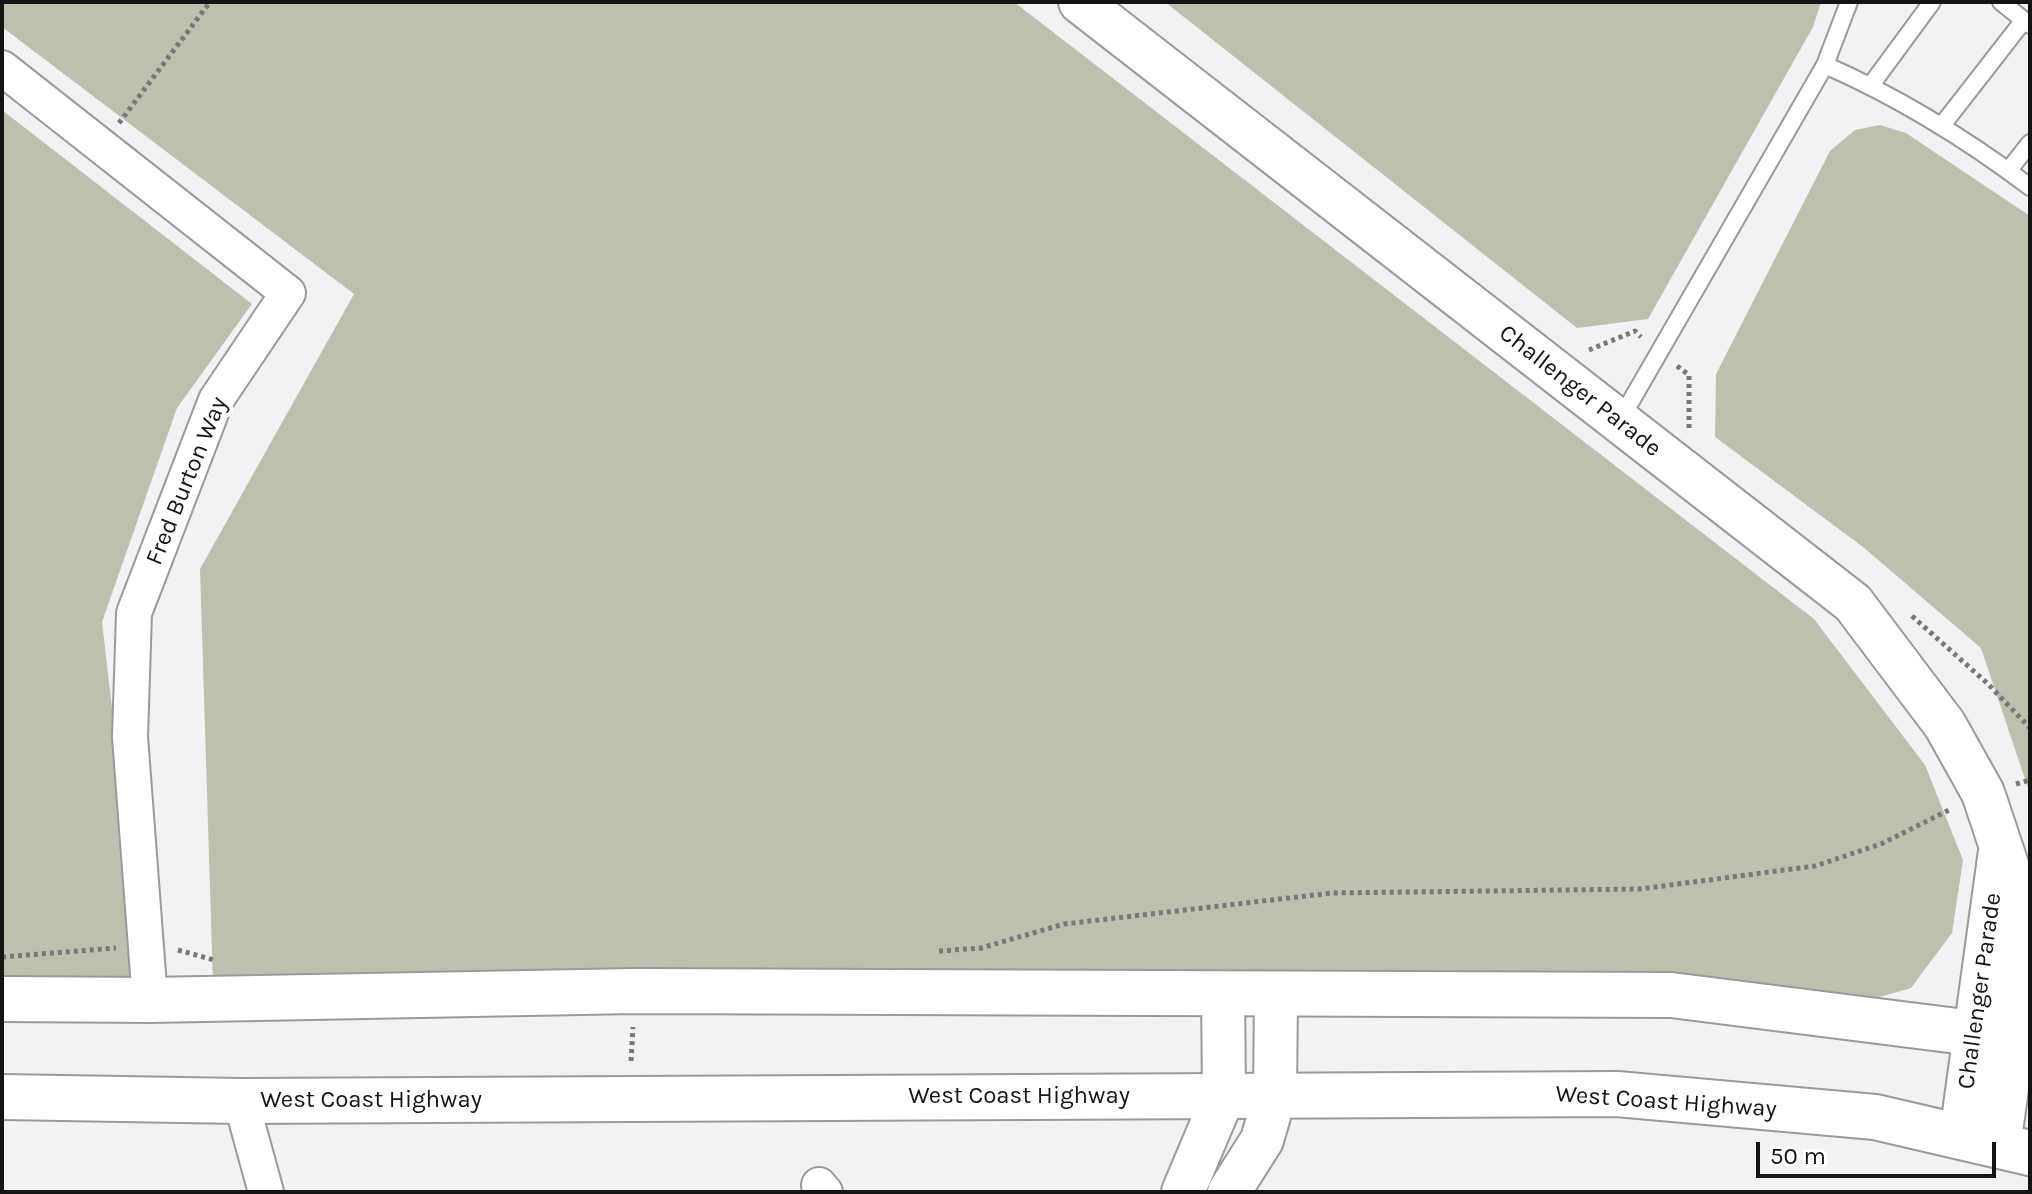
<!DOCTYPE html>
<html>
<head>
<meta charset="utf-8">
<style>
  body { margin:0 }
  #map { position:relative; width:2032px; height:1194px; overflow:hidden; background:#f0f2f4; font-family:Karla,sans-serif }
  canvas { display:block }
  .frame { position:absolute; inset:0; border:4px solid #141415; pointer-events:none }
  .scale { position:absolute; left:1756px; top:1142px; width:240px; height:36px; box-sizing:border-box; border:4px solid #141415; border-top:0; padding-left:10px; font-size:24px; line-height:28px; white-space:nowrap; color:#141415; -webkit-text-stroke:6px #fff; paint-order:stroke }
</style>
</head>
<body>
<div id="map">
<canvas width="2032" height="1194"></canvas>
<div class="frame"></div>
<div class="scale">50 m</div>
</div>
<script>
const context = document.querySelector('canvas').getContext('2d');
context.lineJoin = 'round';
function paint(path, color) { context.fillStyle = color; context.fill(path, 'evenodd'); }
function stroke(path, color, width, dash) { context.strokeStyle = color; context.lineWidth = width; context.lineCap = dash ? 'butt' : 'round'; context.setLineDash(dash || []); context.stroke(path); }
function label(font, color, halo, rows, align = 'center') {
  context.font = font + ' Karla,sans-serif'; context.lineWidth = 8; context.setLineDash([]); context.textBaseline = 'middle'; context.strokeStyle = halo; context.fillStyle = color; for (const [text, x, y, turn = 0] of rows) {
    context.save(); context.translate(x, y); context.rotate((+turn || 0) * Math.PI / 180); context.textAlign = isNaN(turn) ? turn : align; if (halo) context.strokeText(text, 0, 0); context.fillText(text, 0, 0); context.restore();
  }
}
paint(new Path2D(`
  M2,2H1014L1814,619L1925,765L1963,860L1952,933L1911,988L1817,1015L1715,1007L214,1016L200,569L354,294L2,27Z
  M1165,2H1821L1813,27L1648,319L1577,328Z
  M2,110L252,304L177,408L102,622L148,1017L2,1014Z
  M1880,125L1906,133L2030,216V794L1981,648L1863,547L1715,437L1716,374L1830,151L1855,130Z`), '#bcc1ae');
const service = new Path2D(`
  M2001,2L2030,25
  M1825,65C1900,98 1965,138 2030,187
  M1871,85L1932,2
  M1943,124L2024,20
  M2008,171L2030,143
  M1620,420L1825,65L1849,2`);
const minor = new Path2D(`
  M2,68L288,293L216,400L134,613L130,737L150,1000
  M241,1101L266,1192
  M819,1185L825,1192`);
const tertiary = new Path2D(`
  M1080,2L1853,603L1945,725L1983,793L2022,910L2026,954L1999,1145
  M1961,1135L2000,851
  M1183,1192L1224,1095L1223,994
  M1229,1192L1262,1140L1275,1095L1276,994`);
const trunk = new Path2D(`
  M2,999L150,1000L635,991L1671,995L1973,1033L2030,1048
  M2,1097L241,1101L1617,1094L1875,1117L2030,1153`);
stroke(service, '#989a9c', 20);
stroke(minor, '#989a9c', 38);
stroke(tertiary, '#989a9c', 46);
stroke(trunk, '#989a9c', 48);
stroke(new Path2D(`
  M119,123L210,2
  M1589,350L1635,331L1641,337
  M1677,366L1689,375V429
  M1912,616L1987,683L2030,728
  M2016,784L2030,780
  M178,950L214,960
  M939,951L981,948L1064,924L1332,893L1640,889L1815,866L1881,844L1951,809
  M2,957L116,948
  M631,1061L633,1027`), '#77787a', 5, [4, 4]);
stroke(service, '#fff', 16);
stroke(minor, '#fff', 34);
stroke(tertiary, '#fff', 42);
stroke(trunk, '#fff', 44);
label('24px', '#141415', '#fff', [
  ["Challenger Parade",1580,391,38],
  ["Fred Burton Way",187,481,-68],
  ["Challenger Parade",1980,991,-82],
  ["West Coast Highway",1019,1096],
  ["West Coast Highway",371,1100],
  ["West Coast Highway",1666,1102,4]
]);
</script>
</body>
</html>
